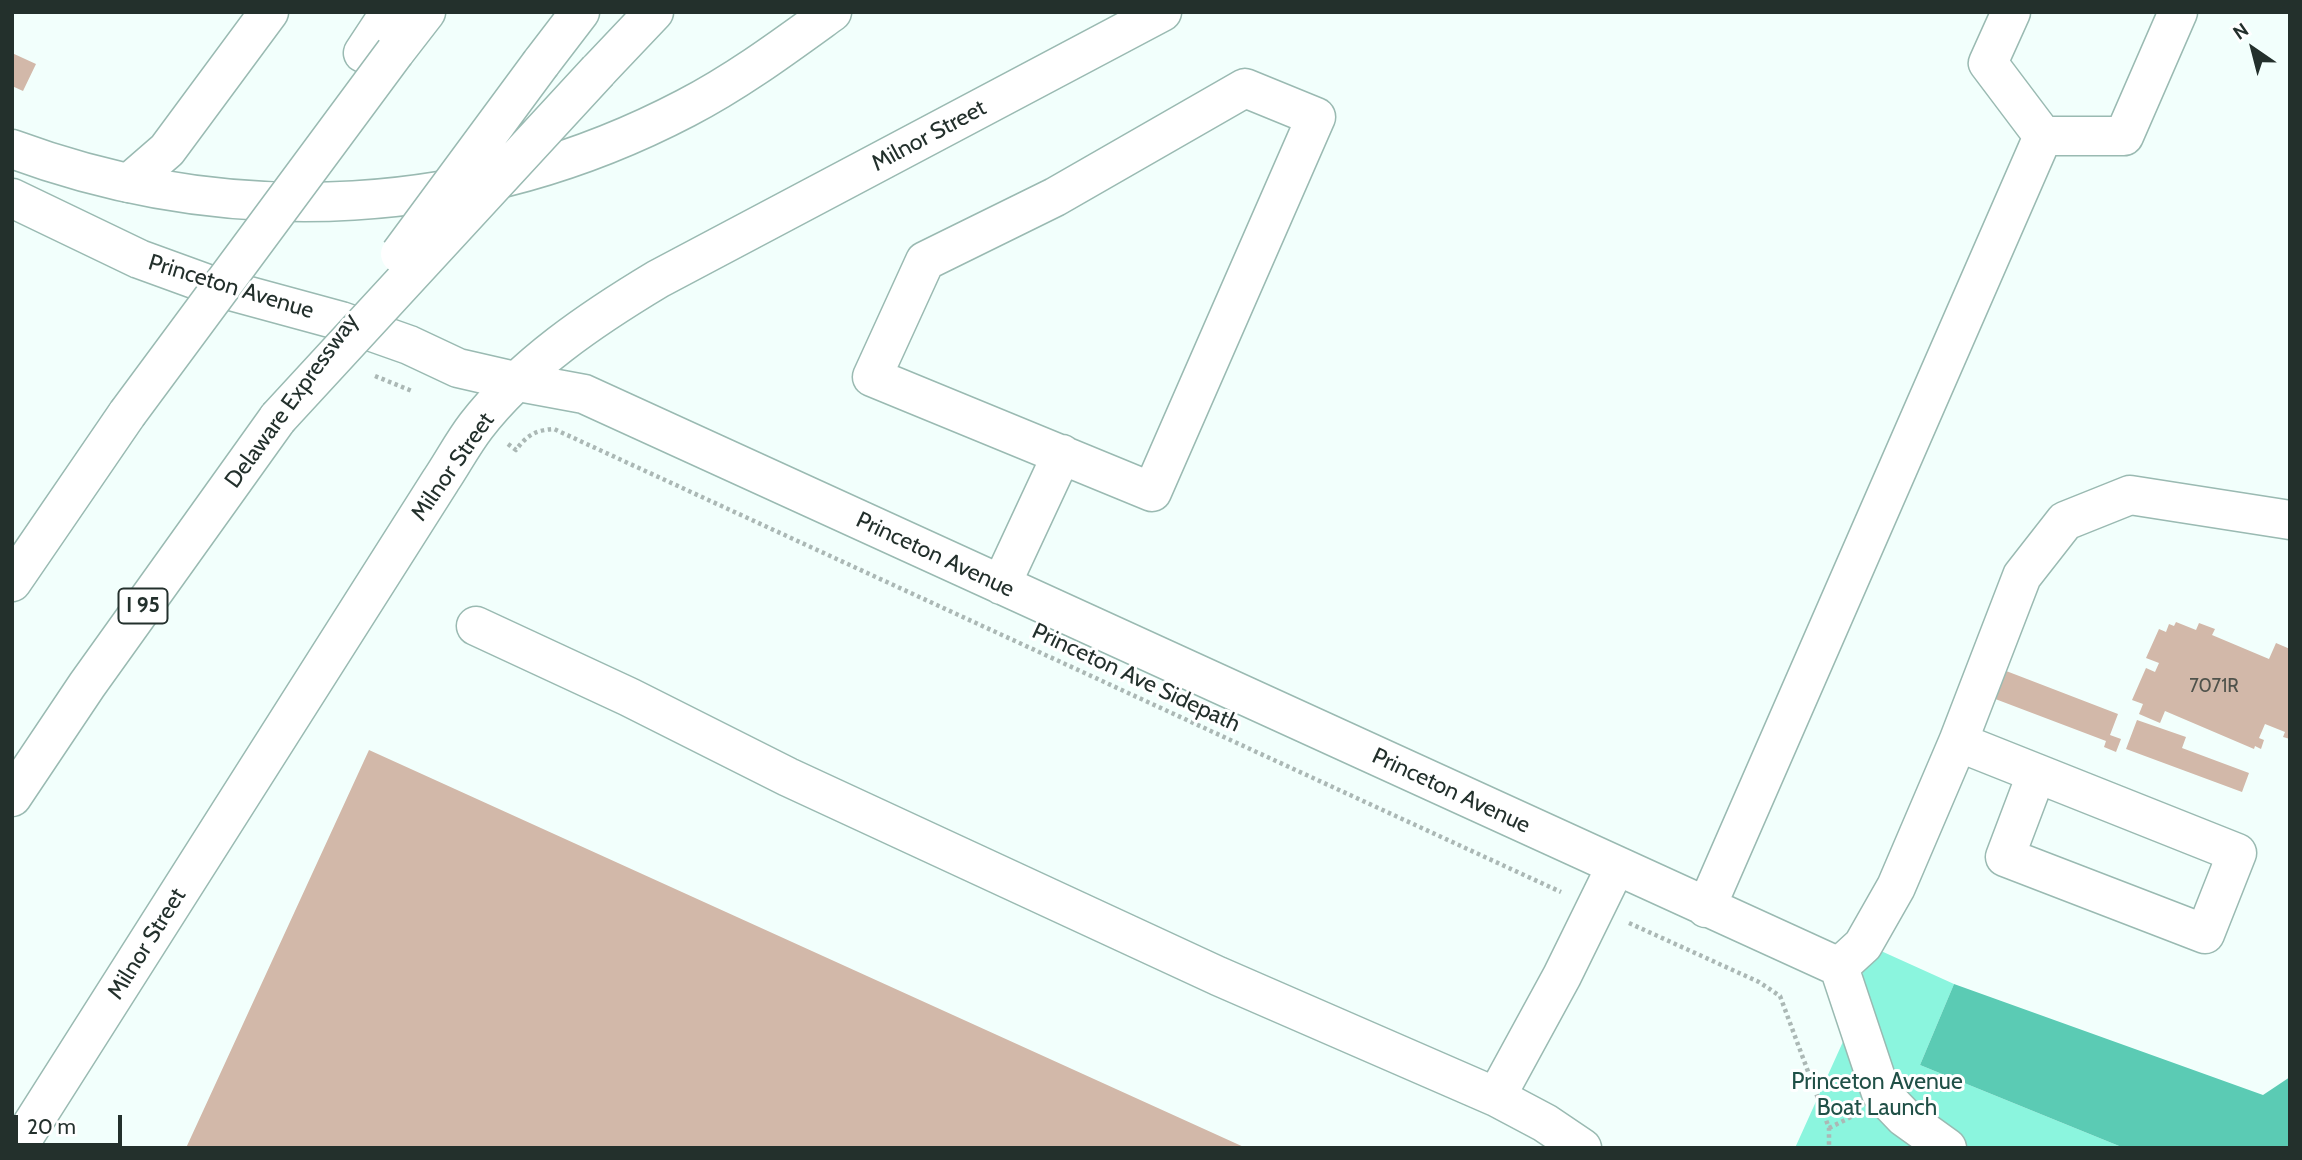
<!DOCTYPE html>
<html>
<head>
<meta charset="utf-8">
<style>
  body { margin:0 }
  #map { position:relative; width:2302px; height:1160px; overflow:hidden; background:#f2fffc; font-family:Cabin,sans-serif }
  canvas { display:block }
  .frame { position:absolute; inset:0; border:14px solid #23302c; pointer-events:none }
  .north { position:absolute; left:2218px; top:14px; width:70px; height:70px; -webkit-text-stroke:5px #fff; paint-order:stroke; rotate:325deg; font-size:19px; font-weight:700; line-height:28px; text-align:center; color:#23302c }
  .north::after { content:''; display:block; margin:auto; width:24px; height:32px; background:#23302c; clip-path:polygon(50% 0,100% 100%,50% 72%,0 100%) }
  .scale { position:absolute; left:14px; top:1115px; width:108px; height:32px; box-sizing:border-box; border:4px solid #23302c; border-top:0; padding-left:9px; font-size:21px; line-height:24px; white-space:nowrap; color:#23302c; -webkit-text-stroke:5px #fff; paint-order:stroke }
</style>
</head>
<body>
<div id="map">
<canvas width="2302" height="1160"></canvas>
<div class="frame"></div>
<div class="north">N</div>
<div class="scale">20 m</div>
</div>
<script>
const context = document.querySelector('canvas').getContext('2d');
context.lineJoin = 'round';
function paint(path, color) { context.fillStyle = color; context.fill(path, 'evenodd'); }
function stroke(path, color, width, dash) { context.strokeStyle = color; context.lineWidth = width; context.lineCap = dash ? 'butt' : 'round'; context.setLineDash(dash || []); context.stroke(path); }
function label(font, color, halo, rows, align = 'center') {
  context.font = font + ' Cabin,sans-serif'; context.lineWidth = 6; context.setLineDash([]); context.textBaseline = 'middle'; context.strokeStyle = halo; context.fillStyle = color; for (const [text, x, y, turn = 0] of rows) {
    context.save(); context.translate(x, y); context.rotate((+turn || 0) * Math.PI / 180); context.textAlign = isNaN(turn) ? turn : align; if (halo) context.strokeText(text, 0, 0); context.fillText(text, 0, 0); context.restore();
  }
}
paint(new Path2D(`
  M1870,946L1954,984L1920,1065L2124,1148H1795L1846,1035Z`), '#8bf5de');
paint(new Path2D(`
  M1954,984L2263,1095L2290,1077V1148H2124L1920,1065Z`), '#5bcbb4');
paint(new Path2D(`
  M12,53L36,64L23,91L12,86Z
  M2176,622L2196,630L2199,623L2215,629L2212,635L2269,659L2276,643L2290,649V739L2283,737L2285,732L2265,724L2259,738L2264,740L2261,749L2255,746L2254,749L2165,711L2160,723L2139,714L2143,704L2132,700L2146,668L2155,672L2159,663L2146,658L2159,629L2166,632L2169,624L2174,626Z
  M2001,669L2118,714L2110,735L2121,739L2116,752L2104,747L2106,741L1990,697Z
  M2137,720L2186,737L2182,748L2249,773L2242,792L2126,749Z
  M369,750L1246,1148H186Z`), '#d2b8a9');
const minor = new Path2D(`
  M2011,12L1988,63L2043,136H2124L2178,12
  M1245,88L1316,117L1152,492L872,377L925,261L1055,197Z
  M129,183L167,150L269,12
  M519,382L584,394L1839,967
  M1001,585L1062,454
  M476,626L629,697L788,777L1218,976L1496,1097L1562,976L1616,866
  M1958,742L2237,853L2205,934L2005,857L2036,775
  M1706,908L2043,136
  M1839,967L1863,945L1896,887L1958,742L2022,576L2065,521L2130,495L2290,520
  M1839,967L1881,1093L1904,1117L1947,1148
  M1496,1097L1545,1123L1582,1148`);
const major = new Path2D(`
  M12,198L139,259L216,287L341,321L409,345L458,368L519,382
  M17,1148L441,480C453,462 463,443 476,426C523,365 593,318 658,279L1162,12`);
const highway = new Path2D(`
  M395,52L426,12
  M363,53L390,12
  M541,63L580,12
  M598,71L654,12
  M12,149C234,231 476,218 686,108C738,81 785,46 832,12
  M12,582L127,414
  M12,797L87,685L278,418`);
stroke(minor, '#9abab2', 41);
stroke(major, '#9abab2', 41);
stroke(highway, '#9abab2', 41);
stroke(new Path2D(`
  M375,376L412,391
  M508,444L516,450C527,435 536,430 554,429L1561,892
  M1629,923L1759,982L1780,996L1829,1128V1148
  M1829,1128L1853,1116`), '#abb8b5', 4.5, [3.5, 3.5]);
stroke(minor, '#fff', 38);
stroke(major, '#fff', 38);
stroke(highway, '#fff', 38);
const highwayBridge = new Path2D(`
  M400,254L541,63
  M127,414L395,52
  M278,418L598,71`);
stroke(highwayBridge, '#9abab2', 41, []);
stroke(highwayBridge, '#fff', 38);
label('19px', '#4f524b', null, [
  ["7071R",2214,686]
]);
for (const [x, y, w] of [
  [143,606,49]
]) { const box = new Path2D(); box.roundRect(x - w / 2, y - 17.5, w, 35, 5); context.fillStyle = '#fff'; context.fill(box); stroke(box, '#23302c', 2); }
label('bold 21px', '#23302c', null, [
  ["I 95",143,606]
]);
label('23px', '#23302c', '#fff', [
  ["Milnor Street",929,136,-28],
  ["Princeton Avenue",231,287,17],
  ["Delaware Expressway",292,401,-54],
  ["Milnor Street",453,467,-55],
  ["Princeton Avenue",935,555,25],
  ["Princeton Ave Sidepath",1136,678,25],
  ["Princeton Avenue",1451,791,25],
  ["Milnor Street",147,944,-58]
]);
label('23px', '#205047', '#fff', [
  ["Princeton Avenue",1877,1082],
  ["Boat Launch",1877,1108]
]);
</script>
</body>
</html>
